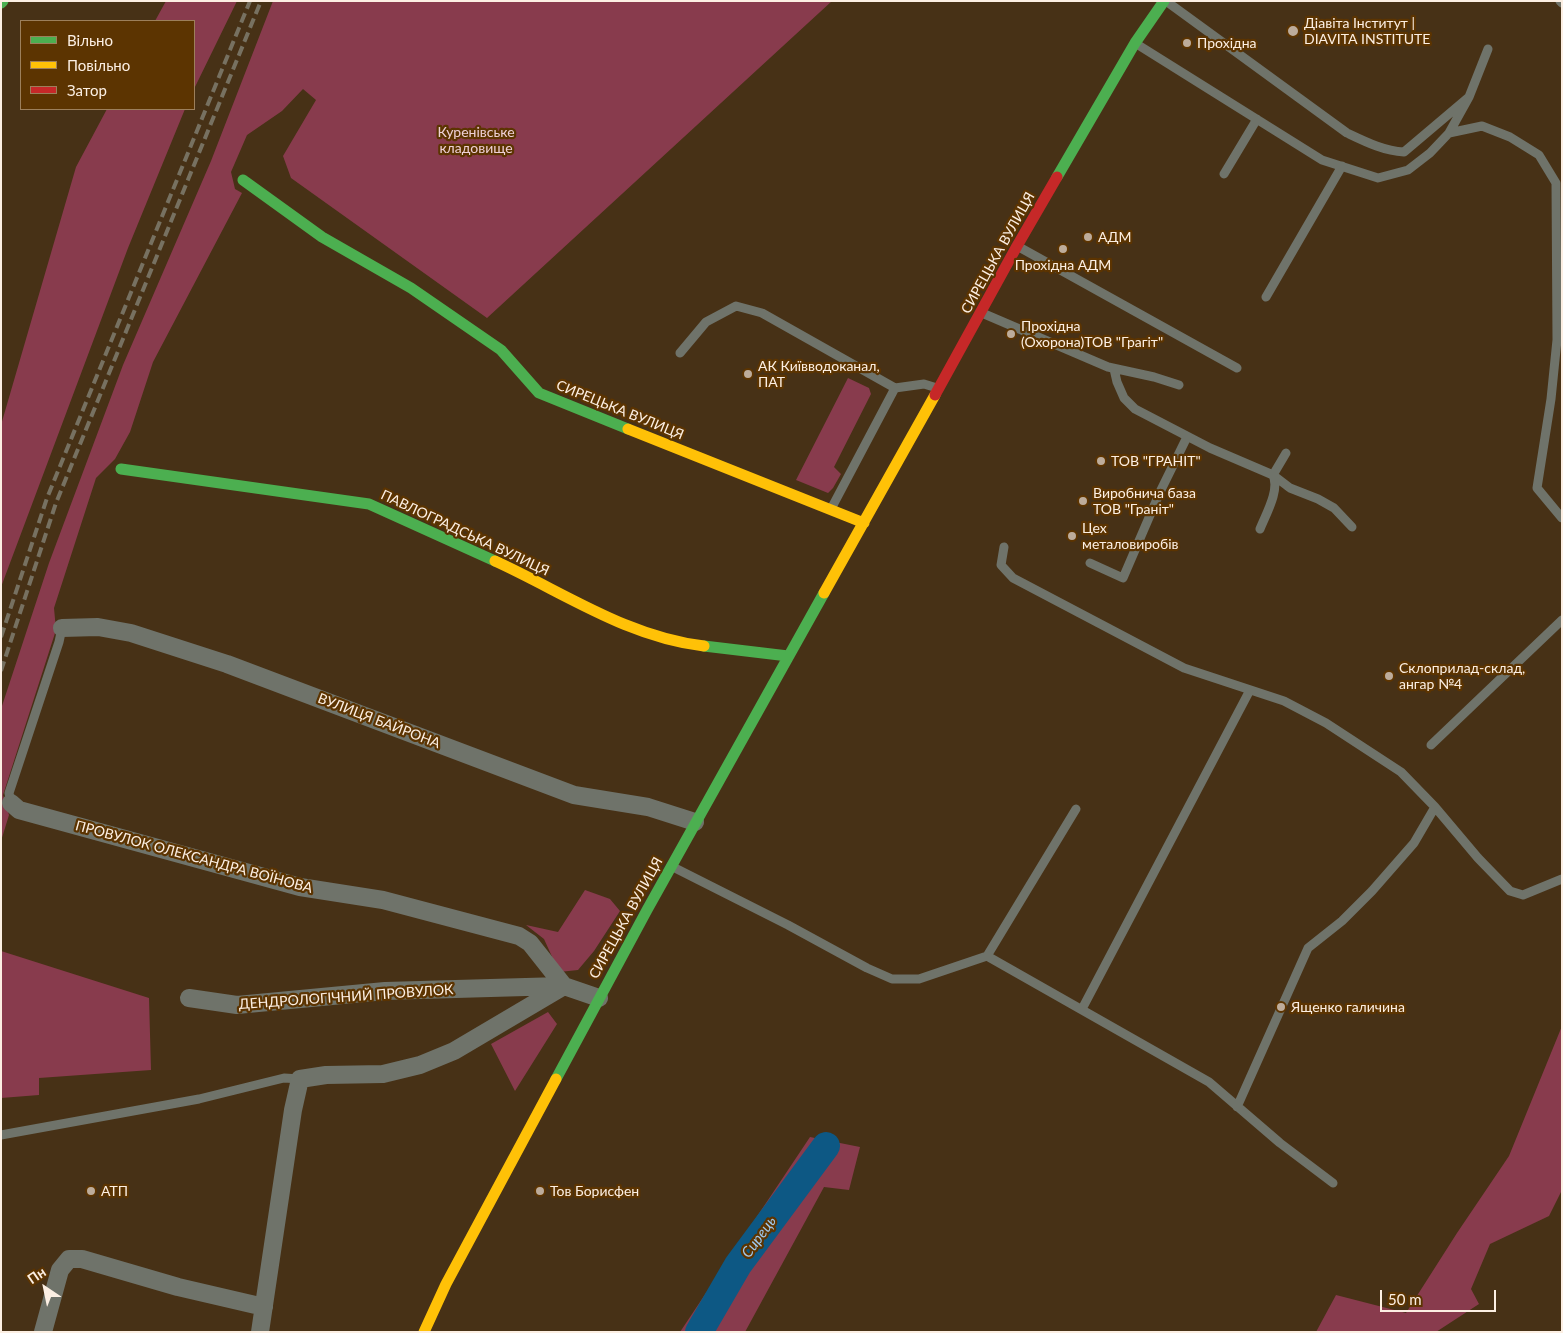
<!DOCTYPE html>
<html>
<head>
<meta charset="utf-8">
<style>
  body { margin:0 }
  #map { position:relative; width:1563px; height:1333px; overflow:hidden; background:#473116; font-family:Lato,sans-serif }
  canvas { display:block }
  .frame { position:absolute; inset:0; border:2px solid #fcefe3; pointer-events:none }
  .legend { position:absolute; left:20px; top:20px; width:175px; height:90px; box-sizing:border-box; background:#5c3401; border:1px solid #9c7f5b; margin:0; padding:6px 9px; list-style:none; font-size:15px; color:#fcefe3 }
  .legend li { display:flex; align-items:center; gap:10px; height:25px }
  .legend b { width:25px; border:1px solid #9c7f5b }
  .north { position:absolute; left:20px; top:1263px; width:50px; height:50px; -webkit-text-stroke:4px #5c3401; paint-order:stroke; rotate:326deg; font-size:14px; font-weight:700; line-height:20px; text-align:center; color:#fcefe3 }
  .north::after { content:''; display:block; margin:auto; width:18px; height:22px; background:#fcefe3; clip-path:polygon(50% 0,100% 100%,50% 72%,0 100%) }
  .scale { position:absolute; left:1380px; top:1290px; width:116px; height:22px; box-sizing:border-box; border:2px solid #fcefe3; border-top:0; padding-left:6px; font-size:15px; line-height:18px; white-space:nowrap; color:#fcefe3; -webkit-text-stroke:4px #5c3401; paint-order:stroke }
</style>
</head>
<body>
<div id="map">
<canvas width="1563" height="1333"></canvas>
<div class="frame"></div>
<ul class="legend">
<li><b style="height:6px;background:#4caf50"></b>Вільно</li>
<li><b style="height:6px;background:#ffc107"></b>Повільно</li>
<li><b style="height:6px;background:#c62828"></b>Затор</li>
</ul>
<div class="north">Пн</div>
<div class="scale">50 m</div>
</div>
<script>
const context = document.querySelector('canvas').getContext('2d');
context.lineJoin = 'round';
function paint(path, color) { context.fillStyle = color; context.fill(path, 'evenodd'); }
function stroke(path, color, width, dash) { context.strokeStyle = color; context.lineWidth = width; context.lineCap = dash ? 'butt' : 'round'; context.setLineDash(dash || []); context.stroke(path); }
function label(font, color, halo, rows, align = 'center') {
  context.font = font + ' Lato,sans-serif'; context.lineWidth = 4.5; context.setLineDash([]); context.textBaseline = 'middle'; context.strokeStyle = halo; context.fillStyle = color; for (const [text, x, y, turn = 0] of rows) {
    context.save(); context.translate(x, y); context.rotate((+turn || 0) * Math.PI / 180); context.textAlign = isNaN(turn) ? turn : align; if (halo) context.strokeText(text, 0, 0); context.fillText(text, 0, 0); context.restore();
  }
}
paint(new Path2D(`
  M166,1H237L194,89V21H155Z
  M273,1H832L487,318L291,178L283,156L316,100L303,89L282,111L247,135L231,172L235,189L242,193L153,362L130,432L115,459L96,478L54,608L56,630L3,795L9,815L1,841V709L49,563L123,365L211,161Z
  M107,109H185L128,248L1,587V425L76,167Z
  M848,378L869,388L871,394L834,467L841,474L833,488L828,493L796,480Z
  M585,890L610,899L620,911L594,951L578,970L559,972L544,939L526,925L558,932Z
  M1,951L149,998L151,1070L39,1078V1095L1,1098Z
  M548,1012L557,1024L515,1091L491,1044Z
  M1562,1026V1190L1549,1216L1490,1244L1471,1289L1479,1304L1436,1332H1316L1336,1295L1406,1313L1457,1233L1509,1156Z
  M810,1137L860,1147L849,1190L824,1187L745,1332H680Z`), '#883b4d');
stroke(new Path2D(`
  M699,1332L738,1265L826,1146`), '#0d5884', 28);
stroke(new Path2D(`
  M1166,1L1347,133C1366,142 1384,151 1404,152L1469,97
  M1560,1L1562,3
  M1135,43L1322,160L1378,178L1408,170L1430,153L1449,133L1482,126L1510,137L1539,155L1556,183L1557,340L1551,399L1537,488L1562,518
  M1449,133L1469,97L1488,49
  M1224,174L1257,119
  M1019,247L1237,368
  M1266,297L1342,166
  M982,313L1108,367L1154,377L1179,385
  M680,353L706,322L736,306L762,313L895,388L924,384L937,388
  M1114,369L1117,382L1124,398L1135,409L1210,448L1273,475L1290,488L1318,499L1334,508L1352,527
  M831,509L895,388
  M1260,529C1266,514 1280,490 1273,475L1286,453
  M1004,547L1001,565L1013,578L1184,668L1284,701L1326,723L1401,772L1435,807L1478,858L1510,891L1523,895L1562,879
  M1090,563L1123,578L1160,492L1187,437
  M1431,745L1562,620
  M11,803L9,793L59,642L62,628
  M671,866L788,925L867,968L892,979H919L987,956L1209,1082L1280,1143L1333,1183
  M987,956L1076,809
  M1082,1009L1250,690
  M1237,1107L1308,948L1342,921L1372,891L1414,843L1435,807
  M1,1135L199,1099L284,1078L300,1079`), '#6f736a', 9);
stroke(new Path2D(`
  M62,628L98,627L131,633L227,664L574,795L648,807L695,822
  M11,803L19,810L300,887L383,900L519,936L530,943L564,986
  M189,998L237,1005L385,991L561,986
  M43,1332L60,1270L69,1259H82L178,1287L264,1307
  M260,1332L293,1110L300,1079L326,1075L383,1074L420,1065L454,1051L564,986L599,998`), '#6f736a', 18);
stroke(new Path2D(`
  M1,3L3,1
  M1057,177L1135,43L1164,1
  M243,180L322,237L411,288L501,350L539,393L628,429
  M121,469L369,504L495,561
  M704,646L788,656
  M556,1079L647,910L824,593`), '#4caf50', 11);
stroke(new Path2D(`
  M628,429L864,523
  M495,561C563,592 627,637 704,646
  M824,593L935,395
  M424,1332L446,1284L556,1079`), '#ffc107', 11);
stroke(new Path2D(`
  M935,395L1017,246L1057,177`), '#c62828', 11);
stroke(new Path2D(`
  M1,637L47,498L250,1
  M1,671L56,503L261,1`), '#777161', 4, [10, 5]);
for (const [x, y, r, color] of [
  [1293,31,6,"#bdac9b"],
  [1187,43,5,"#bdac9b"],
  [1088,237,5,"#bdac9b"],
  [1063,249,5,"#bdac9b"],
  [1011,334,5,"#bdac9b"],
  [748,374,5,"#bdac9b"],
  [1101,461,5,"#bdac9b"],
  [1083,501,5,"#bdac9b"],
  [1072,536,5,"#bdac9b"],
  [1389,676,5,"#bdac9b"],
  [1281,1007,5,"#bdac9b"],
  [91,1191,5,"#bdac9b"],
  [540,1191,5,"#bdac9b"]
]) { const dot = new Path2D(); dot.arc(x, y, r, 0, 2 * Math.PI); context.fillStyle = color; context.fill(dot); stroke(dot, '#5c3401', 2); }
label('14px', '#fcefe3', '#5c3401', [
  ["Діавіта Інститут |",1304,23],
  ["DIAVITA INSTITUTE",1304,39],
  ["Прохідна",1197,43],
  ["АДМ",1098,237],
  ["Прохідна АДМ",1063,265,"center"],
  ["Прохідна",1021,326],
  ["(Охорона)ТОВ \"Грагіт\"",1021,342],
  ["АК Київводоканал,",758,366],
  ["ПАТ",758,382],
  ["ТОВ \"ГРАНІТ\"",1111,461],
  ["Виробнича база",1093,493],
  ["ТОВ \"Граніт\"",1093,509],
  ["Цех",1082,528],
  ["металовиробів",1082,544],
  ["Склоприлад-склад,",1399,668],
  ["ангар №4",1399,684],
  ["Ященко галичина",1291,1007],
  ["АТП",101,1191],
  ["Тов Борисфен",550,1191]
], 'left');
label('14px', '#eed0d6', '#5c3401', [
  ["Куренівське",476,132],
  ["кладовище",476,148]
]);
label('14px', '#fcefe3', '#5c3401', [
  ["СИРЕЦЬКА ВУЛИЦЯ",998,253,-61],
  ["СИРЕЦЬКА ВУЛИЦЯ",620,410,22],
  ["ПАВЛОГРАДСЬКА ВУЛИЦЯ",465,533,25],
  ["ВУЛИЦЯ БАЙРОНА",379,721,21],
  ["ПРОВУЛОК ОЛЕКСАНДРА ВОЇНОВА",194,857,15],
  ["СИРЕЦЬКА ВУЛИЦЯ",626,918,-61],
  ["ДЕНДРОЛОГІЧНИЙ ПРОВУЛОК",346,997,-4]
]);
label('italic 15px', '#9fc8ec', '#5c3401', [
  ["Сирець",759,1237,-54]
]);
</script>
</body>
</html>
